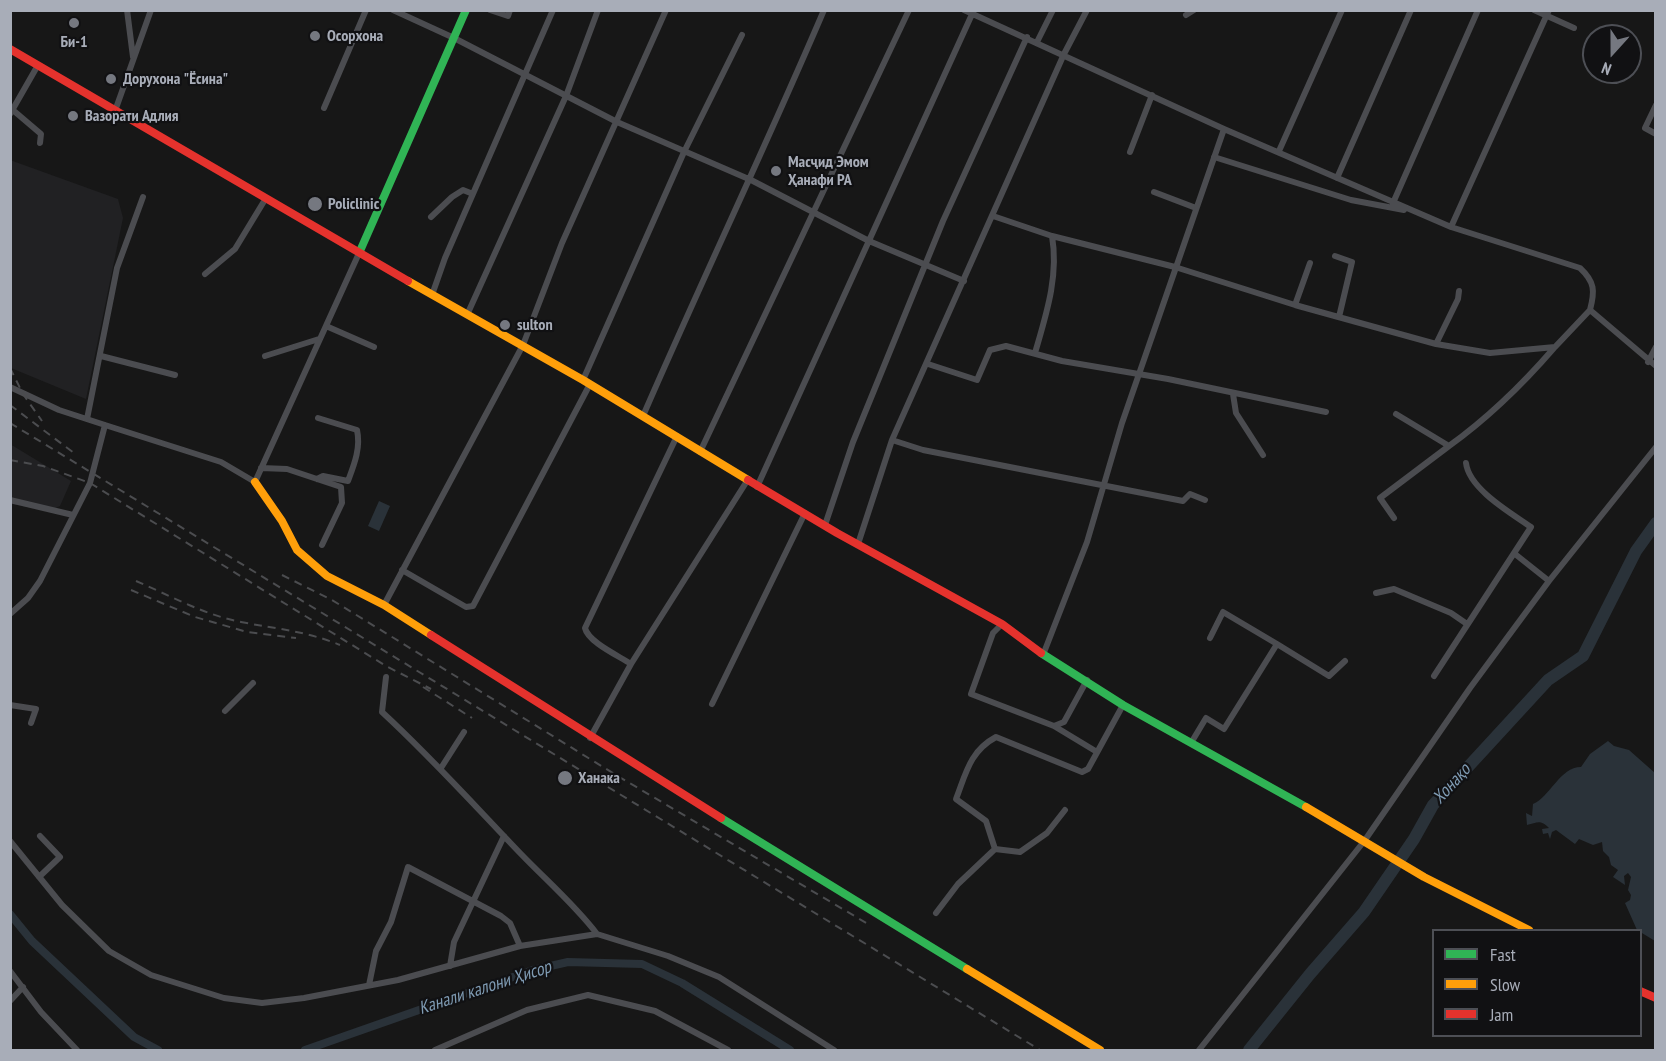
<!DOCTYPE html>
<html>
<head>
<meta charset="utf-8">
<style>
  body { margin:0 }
  #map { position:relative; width:1666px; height:1061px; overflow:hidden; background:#171717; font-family:"PT Sans Narrow",sans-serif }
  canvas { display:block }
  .frame { position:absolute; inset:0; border:12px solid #a8adb8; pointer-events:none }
  .legend { position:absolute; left:1432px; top:929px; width:210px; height:108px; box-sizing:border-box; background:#111113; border:2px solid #4d4f55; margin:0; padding:8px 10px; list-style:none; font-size:18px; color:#a8adb8 }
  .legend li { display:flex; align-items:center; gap:12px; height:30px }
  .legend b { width:30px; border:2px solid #4d4f55 }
  .north { position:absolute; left:1582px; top:24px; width:60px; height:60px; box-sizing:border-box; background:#111113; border:2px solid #4d4f55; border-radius:50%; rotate:201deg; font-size:16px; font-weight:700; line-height:24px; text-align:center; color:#a8adb8 }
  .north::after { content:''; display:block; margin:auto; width:21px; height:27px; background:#757880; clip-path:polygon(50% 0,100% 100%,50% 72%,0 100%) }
</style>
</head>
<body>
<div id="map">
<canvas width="1666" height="1061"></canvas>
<div class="frame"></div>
<ul class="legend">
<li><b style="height:8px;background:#30b455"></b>Fast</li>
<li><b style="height:8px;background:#ff9f0a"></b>Slow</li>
<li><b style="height:8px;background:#e5322d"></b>Jam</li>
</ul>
<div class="north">N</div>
</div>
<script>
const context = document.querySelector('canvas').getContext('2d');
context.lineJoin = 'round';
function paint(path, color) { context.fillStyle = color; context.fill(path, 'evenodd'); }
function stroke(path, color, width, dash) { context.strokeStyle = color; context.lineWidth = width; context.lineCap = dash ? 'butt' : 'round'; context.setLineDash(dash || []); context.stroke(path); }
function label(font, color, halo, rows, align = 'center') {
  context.font = font + ' "PT Sans Narrow",sans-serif'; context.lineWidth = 4.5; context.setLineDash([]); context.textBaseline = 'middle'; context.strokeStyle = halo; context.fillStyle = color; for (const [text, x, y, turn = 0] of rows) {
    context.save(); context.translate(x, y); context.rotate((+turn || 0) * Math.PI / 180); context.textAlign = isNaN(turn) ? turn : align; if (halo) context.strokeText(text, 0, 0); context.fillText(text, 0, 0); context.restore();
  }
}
paint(new Path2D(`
  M10,160L118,199L123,218L86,399L11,368Z
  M10,444L71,481L60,506L49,511L11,504Z`), '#212123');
paint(new Path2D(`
  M379,501L390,506L379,531L368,526Z
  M1608,741L1614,746L1629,750L1655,773V941L1637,930L1625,903L1630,900L1631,895L1628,890L1631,877L1628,873L1624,876L1625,885L1613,877L1618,870L1611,865L1609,857L1603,851L1602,842L1593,845L1579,839L1575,844L1556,830L1552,832L1550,839L1548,833L1543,834L1542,829L1549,828C1540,819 1537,823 1527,825L1526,813L1532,816L1533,804C1550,797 1560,767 1581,767L1590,754Z`), '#2a3239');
stroke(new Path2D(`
  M10,914L32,941L134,1037L158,1050
  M305,1050L533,970L568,962L642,964L682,983L790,1050`), '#2a3239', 8);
stroke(new Path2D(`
  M1249,1050L1310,974L1364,912L1414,839L1433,805L1548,680L1583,656L1636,551L1656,523`), '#2a3239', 12);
stroke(new Path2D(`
  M127,10L133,57
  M393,10L454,38L617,122L751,180L869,241L964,281
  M490,10L508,16L510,10
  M964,10L1224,129L1451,227L1580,268C1595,282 1595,291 1590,310
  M1534,10L1574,28
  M1186,15L1194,10
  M1037,42L1053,10
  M1656,105L1645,128L1656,134
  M324,108L366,10
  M14,111L41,134L40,143
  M115,111L151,10
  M10,114L38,65
  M1279,151L1342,10
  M1130,152L1152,95
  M1214,157L1351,200L1404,210
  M1337,178L1411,10
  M1154,192L1196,208
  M1393,203L1478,10
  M993,216L1052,236L1175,267L1295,305L1436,344L1490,353L1555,347L1590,310L1656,366
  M431,217L452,197L463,190L473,194
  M1451,227L1549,10
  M1335,256L1352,262L1339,317
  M205,274L235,249L266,198
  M432,295L445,258L553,10
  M1295,305L1310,263
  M467,315L566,96L598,10
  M326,326L374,347
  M1436,344L1458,299L1459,291
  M1035,353C1046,315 1059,276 1052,236
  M101,356L175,375
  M265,356L319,339
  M1648,362L1656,347
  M928,364L977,380L990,350L1006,346L1062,361L1168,379L1326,412
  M583,380L684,152L742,35
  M10,387L59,410L105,425
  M1233,394L1236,413L1263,455
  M1396,414L1449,446C1488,418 1522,385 1554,348
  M643,416C702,280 766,146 824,10
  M87,419L117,268L143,197
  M892,440L923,450L1183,501L1190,494L1205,500
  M700,452L909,10
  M261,468L287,469L341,487L342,503L322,545
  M317,479L323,476L348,481C354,465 361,448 357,430L318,418
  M757,487L973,12
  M10,500L73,515
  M1394,518L1380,498L1449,446
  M825,525L853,442L943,221L1027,37
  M858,544L892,440L1064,54L1087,10
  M1515,554L1549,581
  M402,570L466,607L473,606L590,384
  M1376,593L1394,589L1451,613L1467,624
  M384,605L523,345L562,243L666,10
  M10,614L28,598L40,581L90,483L105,425L221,462L255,482L360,251
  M1002,624L993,633L971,694L1054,726L1097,752
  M1277,644L1329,676L1345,661
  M1043,655L1087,542L1122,423L1224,129
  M631,664C619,656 588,642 585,628L677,436
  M1434,676L1531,527C1511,513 1469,489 1466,463
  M386,677L382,712C431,757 475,806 521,854C546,880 575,905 597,934
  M712,704L805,513
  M10,705L36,709L31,723
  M225,711L253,683
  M1054,726L1064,722L1087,680
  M590,738L631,664L747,481
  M1191,743L1206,718L1224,729L1277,644L1223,612L1210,638
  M441,768L464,732
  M10,841L62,905L109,951L151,975L224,998L262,1003L304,998L398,980L520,946L597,934L668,956L719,977L834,1050
  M995,849L1020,852L1047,833L1065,810
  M39,877L60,857L40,836
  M936,913L958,884L995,849L986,821L956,799C966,773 970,751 996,737L1082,772L1088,769L1123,705
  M450,966L454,942L504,836
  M10,971L41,1012L77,1050
  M369,985L376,951L391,922L408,867L501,916L510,923L520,946
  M10,1001L23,987
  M435,1050L527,1010L588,995L655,1011L728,1050
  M1199,1050L1365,840L1470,688L1549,581L1656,447`), '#4b4c50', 6);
stroke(new Path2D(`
  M360,251L466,10
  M1041,653L1123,705L1306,807
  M721,818L967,969`), '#30b455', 8);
stroke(new Path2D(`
  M408,281L583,380L748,480
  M255,482L282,521L297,550L327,576L384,605L431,635
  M1306,807L1424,877L1529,930
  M967,969L1100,1050`), '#ff9f0a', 8);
stroke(new Path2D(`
  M10,49L408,281
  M748,480L837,533L1002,624L1041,653
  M431,635L721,818
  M1640,991L1656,998`), '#e5322d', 8);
stroke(new Path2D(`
  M10,368L23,394L42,421
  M10,405L74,453
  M10,423L1040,1050
  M10,460L43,466L90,483L386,666L431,689
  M282,575L332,600L616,775L868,924
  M136,581C169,595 204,615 241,622C277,629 306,631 340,645
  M131,590L195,617L247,632L296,638
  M423,687L472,718`), '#4b4c4f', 2, [8, 6]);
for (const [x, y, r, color] of [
  [74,23,6,"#757880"],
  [315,36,6,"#757880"],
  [111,79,6,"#757880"],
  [73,116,6,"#757880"],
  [776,171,6,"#757880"],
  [315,204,8,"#757880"],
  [505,325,6,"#757880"],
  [565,778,8,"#757880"]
]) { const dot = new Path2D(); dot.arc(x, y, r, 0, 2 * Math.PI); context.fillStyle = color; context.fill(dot); stroke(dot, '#111113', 2); }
label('bold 16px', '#a8adb8', '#111113', [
  ["Осорхона",327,36],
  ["Би-1",74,42,"center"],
  ["Дорухона \"Ёсина\"",123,79],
  ["Вазорати Адлия",85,116],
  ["Масҷид Эмом",788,162],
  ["Ҳанафи РА",788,180],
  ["Policlinic",328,204],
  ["sulton",517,325],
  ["Ханака",578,778]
], 'left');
label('italic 18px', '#7f9bb3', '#111113', [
  ["Хонақо",1452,784,-48],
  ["Канали калони Ҳисор",485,988,-18]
]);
</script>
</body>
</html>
